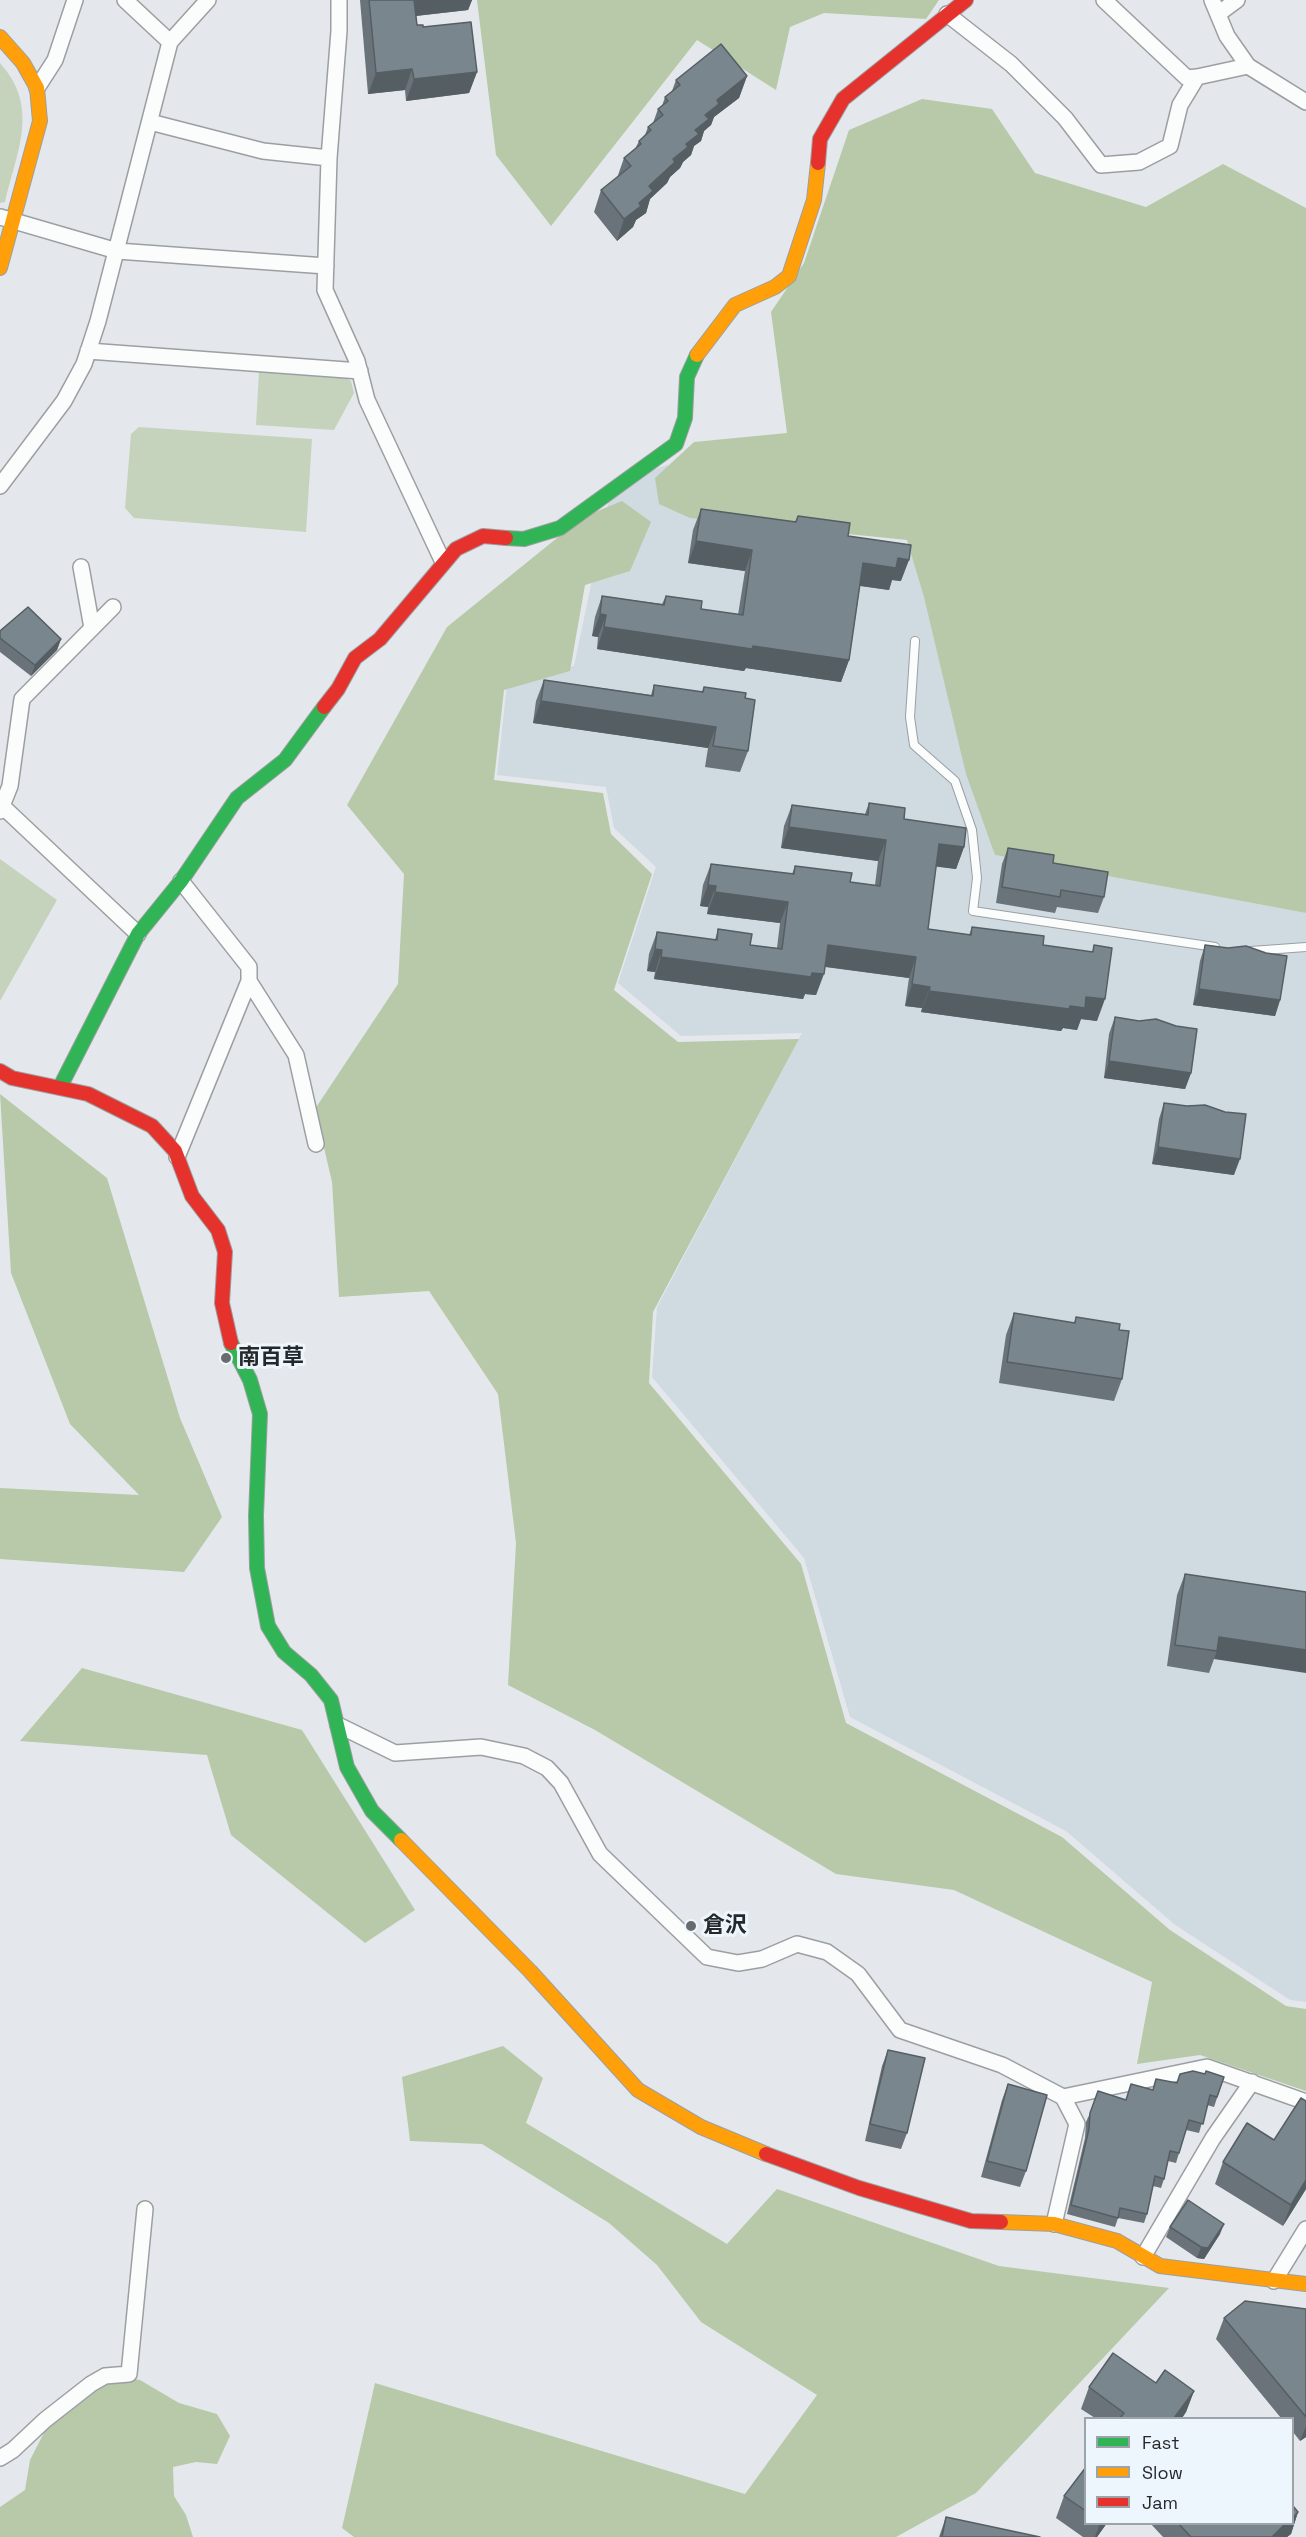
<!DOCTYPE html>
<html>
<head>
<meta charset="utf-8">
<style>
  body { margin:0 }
  #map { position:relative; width:1306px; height:2537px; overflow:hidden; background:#e4e8ec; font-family:"Space Grotesk",sans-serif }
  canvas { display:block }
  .legend { position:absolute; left:1084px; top:2417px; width:210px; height:108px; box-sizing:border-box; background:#edf6fd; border:2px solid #9da4a9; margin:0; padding:8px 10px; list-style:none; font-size:18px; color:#26292c }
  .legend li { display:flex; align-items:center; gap:12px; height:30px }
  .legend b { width:30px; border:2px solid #9da4a9 }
</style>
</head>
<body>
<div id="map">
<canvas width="1306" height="2537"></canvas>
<ul class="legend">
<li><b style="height:8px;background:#30b455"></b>Fast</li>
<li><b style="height:8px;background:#ff9f0a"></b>Slow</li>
<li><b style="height:8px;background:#e5322d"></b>Jam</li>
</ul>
</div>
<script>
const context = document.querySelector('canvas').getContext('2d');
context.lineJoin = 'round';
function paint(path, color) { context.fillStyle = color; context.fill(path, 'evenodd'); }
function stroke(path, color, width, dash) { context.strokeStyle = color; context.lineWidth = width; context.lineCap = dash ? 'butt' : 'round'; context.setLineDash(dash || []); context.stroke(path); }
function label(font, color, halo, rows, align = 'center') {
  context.font = font + ' "Space Grotesk","Noto Sans JP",sans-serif'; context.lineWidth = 6; context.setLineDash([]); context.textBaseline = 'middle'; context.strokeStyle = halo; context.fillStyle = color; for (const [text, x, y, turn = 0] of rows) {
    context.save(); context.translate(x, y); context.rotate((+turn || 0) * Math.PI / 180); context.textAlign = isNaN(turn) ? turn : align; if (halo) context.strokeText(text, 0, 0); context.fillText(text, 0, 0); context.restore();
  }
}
paint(new Path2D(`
  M667,465L707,482L705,519L927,550L995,855L1306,913V2002L1290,2000L1174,1924L1066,1831L850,1717L804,1558L652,1377L657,1307L802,1033L681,1036L618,983L656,867L614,828L606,787L497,775L507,684L574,666L609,499L639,475Z`), '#d0dae1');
paint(new Path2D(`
  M0,63C40,107 17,151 5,202L0,203Z
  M259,371L343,376L351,381L354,393L334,430L256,425Z
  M139,427L312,439L306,532L134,518L125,508L131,434Z
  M0,859L57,900L0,1001Z`), '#c5d3bc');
paint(new Path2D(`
  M477,0H939L926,19L824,13L790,27L776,90L697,40L551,226L496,155Z
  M922,99L992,109L1035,173L1146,207L1223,164L1306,208V913L995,855L966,774L924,597L907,540L690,518L659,504L655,478L694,442L787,433L771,312L804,263L849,130Z
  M622,501L651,522L630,571L585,585L570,671L504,690L494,780L603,793L611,834L652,874L614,990L678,1042L799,1039L653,1312L649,1383L801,1564L846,1723L1062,1837L1170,1930L1286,2006L1306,2009V2091L1200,2055L1137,2064L1152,1982L954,1890L836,1874L595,1730L508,1685L516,1543L498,1394L429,1291L339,1297L332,1182L315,1109L398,984L404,874L347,805L447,627L583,517Z
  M0,1094L107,1178L180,1418L222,1517L184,1572L0,1559V1488L139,1495L70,1424L11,1273Z
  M82,1668L302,1730L415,1910L365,1943L231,1835L207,1755L20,1741Z
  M503,2046L543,2078L526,2123L727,2244L777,2189L999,2266L1169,2288L976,2493L896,2537H354L342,2528L375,2383L745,2494L817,2395L701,2322L657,2265L609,2223L482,2144L410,2141L402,2077Z
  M110,2376L140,2380L179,2403L217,2414L230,2436L217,2464L196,2462L173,2467L174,2496L186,2515L193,2537H0V2507L25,2490L30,2460L47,2427Z`), '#b7c9a8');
const lane = new Path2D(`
  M915,641L910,717L914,745L955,781L972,830L977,878L973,911L1215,947
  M1251,951L1306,947`);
const street = new Path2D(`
  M125,0L170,42
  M339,0V31L329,158L325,290L357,361L367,400L443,562
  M1104,0L1187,78L1197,77
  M1212,0L1227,36L1248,66L1306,102
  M947,14L1011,64L1065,118L1101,165L1139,162L1170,146L1180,105L1197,77L1248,66
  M1218,14L1237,0
  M37,88L55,60L75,0
  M150,122L263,151L329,158
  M0,217L117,251L326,266
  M88,351L360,371
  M0,486L64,401L84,364L98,321L170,42L208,0
  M81,567L92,628
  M0,804L138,934
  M0,811L10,786L22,699L113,607
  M249,981L296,1055L316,1144
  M177,1157L249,981V967L181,881
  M338,1725L395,1753L481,1747L524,1756L547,1768L561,1783L600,1854L707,1957L738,1963L762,1959L797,1944L827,1952L858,1974L900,2030L1002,2065L1063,2097L1077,2124L1054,2224
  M1063,2097L1207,2067L1306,2102
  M1143,2257L1213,2138L1252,2082
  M1274,2281L1306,2229
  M0,2458L13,2450L45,2420L91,2384L105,2376L129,2374L145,2209`);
const fast = new Path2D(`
  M506,538L524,539L560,528L676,444L685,418L687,377L697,355
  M60,1087L138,934L181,881L237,798L285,760L324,707
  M231,1343L250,1380L260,1414L256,1516L257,1568L268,1626L284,1652L311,1675L331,1700L347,1767L372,1811L401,1840`);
const slow = new Path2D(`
  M0,37L23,63L37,88L40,121L0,268
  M697,355L735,305L775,287L789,276L814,200L818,163
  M401,1840L530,1971L638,2090L701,2127L766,2154
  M1001,2222L1054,2224L1117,2241L1160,2266L1306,2284`);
const jam = new Path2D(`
  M818,163L820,139L843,99L966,0
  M324,707L338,689L355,658L380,639L456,549L483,536L506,538
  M0,1071L12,1078L88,1094L152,1126L175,1151L192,1196L218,1230L225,1252L222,1303L231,1343
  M766,2154L859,2188L971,2221L1001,2222`);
stroke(lane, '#9c9fa2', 10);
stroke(street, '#9c9fa2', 18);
stroke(fast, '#9c9fa2', 16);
stroke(slow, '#9c9fa2', 16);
stroke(jam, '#9c9fa2', 16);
stroke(lane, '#fbfcfc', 8);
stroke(street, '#fbfcfc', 15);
stroke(fast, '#30b455', 14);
stroke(slow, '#ff9f0a', 14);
stroke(jam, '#e5322d', 14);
paint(new Path2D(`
  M360,0H472L468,10L416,16L417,25L423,27L477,72L469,93L406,101L405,90L368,94Z
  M747,76L739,98L714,117L711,125L704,131L701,141L694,146L691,155L683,162L680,168L670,177L667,183L650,199L646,213L636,220L633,227L617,241L594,212L601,190L617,178L624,158L635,149L639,141L645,135L648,127L653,123L658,109L662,106L665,97L672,91L676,80Z
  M701,509L795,522L798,516L848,536L901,581L892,580L889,590L860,586L849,660L841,682L746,668L744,671L597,649L598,637L592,636L595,617L602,596L662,604L666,596L701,609L738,615L745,571L688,563L693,530Z
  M0,631L61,639L57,650L31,676L0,652Z
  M544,680L651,695L654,685L702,692L704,687L748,751L740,772L705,767L708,748L533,723L536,701Z
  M869,803L964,847L956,869L936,866L928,929L969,935L972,927L1043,945L1092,952L1094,945L1097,1021L1081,1019L1077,1030L1063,1028L1061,1031L921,1012L922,1008L905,1006L909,978L825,967L816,995L805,994L803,999L654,979L655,972L647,971L649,954L657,932L715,940L718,929L750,945L777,948L780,923L707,914L708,907L700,906L703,885L711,864L792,874L795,866L850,882L875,885L878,861L781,848L784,826L792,805L865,814Z
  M1008,848L1053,863L1104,897L1098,913L1057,907L1055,913L996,903L1002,864Z
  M1205,945L1228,948L1280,1000L1275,1016L1193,1005L1200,961Z
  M1115,1017L1191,1073L1185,1089L1104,1078L1109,1034Z
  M1164,1103L1234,1175L1152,1164L1159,1119Z
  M1014,1313L1074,1323L1076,1317L1119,1330L1122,1379L1114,1401L999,1383L1006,1335Z
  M1185,1574L1306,1592L1214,1659L1209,1673L1167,1666L1177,1595Z
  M888,2050L907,2133L901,2149L865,2141L882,2066Z
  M1180,2074H1205L1224,2077L1214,2107L1207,2105L1199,2133L1186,2130L1176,2163L1168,2161L1164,2179L1161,2188L1153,2186L1147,2214L1144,2223L1118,2218L1115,2227L1067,2214L1085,2138L1086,2122L1090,2113L1126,2100L1131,2084L1153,2090L1156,2079L1177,2083Z
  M1008,2084L1026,2171L1020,2187L981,2177L1002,2100Z
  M1306,2101V2189L1283,2226L1215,2184L1223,2162L1274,2140Z
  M1170,2227L1220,2234L1204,2259L1197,2258L1166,2237Z
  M1306,2309V2437L1300,2441L1293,2432V2418H1281L1216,2339L1224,2318Z
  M1156,2383L1194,2391L1186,2412L1182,2418H1095L1081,2409L1089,2387Z
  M1086,2467V2523H1107L1097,2537H1083L1056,2518L1064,2496Z
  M1298,2512L1291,2534L1287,2537H1163L1150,2523H1293Z
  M946,2517L1040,2537H939Z`), '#697379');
paint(new Path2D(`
  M412,0H472L468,10L406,17Z
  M412,69L405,90L368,94L376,73Z
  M477,72L469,93L406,101L414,79Z
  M747,76L739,98L714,117L711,125L704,131L701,141L694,146L691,155L683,162L680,168L670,177L667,183L650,199L646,213L636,220L633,227L617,241L624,219L639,203L649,186L673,159L695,130L717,100Z
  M696,541L752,550L745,571L688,563Z
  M898,558L909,560L901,581L892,580L889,590L855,585L863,563Z
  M600,614L606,615L598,637L592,636Z
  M604,627L753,646L849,660L841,682L746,668L744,671L597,649Z
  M61,639L57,650L31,676L35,665Z
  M541,701L716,727L708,748L533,723Z
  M789,827L886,840L878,861L781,848Z
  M939,844L964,847L956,869L931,866Z
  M708,885L716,886L708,907L700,906Z
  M715,892L788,902L780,923L707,914Z
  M828,945L916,957L909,978L820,966Z
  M655,949L662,950L655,972L647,971Z
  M661,957L812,973L824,974L816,995L805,994L803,999L654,979Z
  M912,984L930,987L922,1008L905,1006Z
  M1199,989L1280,1000L1275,1016L1193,1005Z
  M929,991L1086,997L1105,999L1097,1021L1081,1019L1077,1030L1063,1028L1061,1031L921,1012Z
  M1109,1061L1191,1073L1185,1089L1104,1078Z
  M1158,1147L1240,1159L1234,1175L1152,1164Z
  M1219,1637L1306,1650V1673L1214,1659L1217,1651Z
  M1306,2180V2189L1283,2226L1291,2205Z
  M1224,2224L1220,2234L1204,2259L1197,2258L1201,2247Z
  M1194,2391L1186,2412L1182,2418H1174Z
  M1306,2426V2437L1300,2441Z
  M1298,2512L1291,2534L1287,2537H1272L1286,2523H1293V2518Z
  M1100,2523H1107L1097,2537H1095Z`), '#555e63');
const building = new Path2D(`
  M369,0H414L417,25H423V27L471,22L477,72L414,79L412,69L376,73Z
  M721,44L747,76L717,100L719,104L705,115L709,119L695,130L699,134L686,144L688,147L673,159L675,162L649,186L653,191L639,203L641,206L624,219L601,190L631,166L624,158L641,144L639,141L651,130L648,127L663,115L658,109L668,101L665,97L680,85L676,80Z
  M701,509L796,522L798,516L850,523L848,536L911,545L909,560L898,558L896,568L863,563L849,660L753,646L752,649L604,627L606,615L600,614L602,596L664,605L666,596L702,601L701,609L743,615L752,550L696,541Z
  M28,607L61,639L35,665L0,638V631Z
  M544,680L653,696L654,685L703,692L704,687L746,693L745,698L755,700L748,751L713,746L716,727L541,701Z
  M869,803L905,808L904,819L966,828L964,847L939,844L928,929L971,935L972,927L1044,936L1043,945L1093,952L1094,945L1112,948L1105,999L1086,997L1085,1008L1070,1006L1069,1009L929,991L930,987L912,984L916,957L828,945L824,974L812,973L811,977L661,957L662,950L655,949L657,932L717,940L718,929L752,934L750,945L782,949L788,902L715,892L716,886L708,885L711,864L794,874L795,866L852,873L850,882L880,886L886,840L789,827L792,805L868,815Z
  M1008,848L1054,855L1053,863L1108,872L1104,897L1061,890L1060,897L1002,887Z
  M1205,945L1228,948L1246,946L1266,953L1287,956L1280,1000L1199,989Z
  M1115,1017L1139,1021L1156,1019L1176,1026L1197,1029L1191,1073L1109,1061Z
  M1164,1103L1187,1106L1205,1105L1225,1112L1246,1114L1240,1159L1158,1147Z
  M1014,1313L1075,1323L1076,1317L1120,1324L1119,1330L1129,1331L1122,1379L1007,1362Z
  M1185,1574L1306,1592V1650L1219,1637L1217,1651L1175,1645Z
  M888,2050L925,2058L907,2133L870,2124Z
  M1193,2071L1205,2074L1206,2071L1224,2077L1217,2097L1210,2095L1203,2124L1189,2120L1179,2153L1170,2151L1164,2179L1155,2176L1147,2214L1120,2208L1118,2218L1071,2205L1089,2129L1090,2113L1098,2091L1126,2100L1131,2084L1153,2090L1156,2079L1177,2083L1180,2074Z
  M1008,2084L1047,2095L1026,2171L987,2161Z
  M1301,2098L1306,2101V2180L1291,2205L1223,2162L1247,2123L1274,2140Z
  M1188,2200L1224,2224L1208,2248L1201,2247L1170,2227Z
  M1245,2301L1306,2309V2417L1224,2318Z
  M1113,2353L1156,2383L1165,2370L1194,2391L1174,2418H1120L1124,2413L1089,2387Z
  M1086,2467V2511L1064,2496Z
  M1293,2506L1298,2512L1293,2518Z
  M946,2517L1040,2537H942Z
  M1178,2523H1286L1272,2537H1191Z`);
paint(building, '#7a868d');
stroke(building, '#555e63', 1.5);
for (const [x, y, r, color] of [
  [226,1358,6,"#686c6f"],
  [691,1926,6,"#686c6f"]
]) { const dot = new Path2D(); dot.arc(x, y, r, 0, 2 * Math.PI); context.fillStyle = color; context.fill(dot); stroke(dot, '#edf6fd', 2); }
label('bold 22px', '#26292c', '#edf6fd', [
  ["南百草",238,1358],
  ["倉沢",703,1926]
], 'left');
</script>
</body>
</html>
